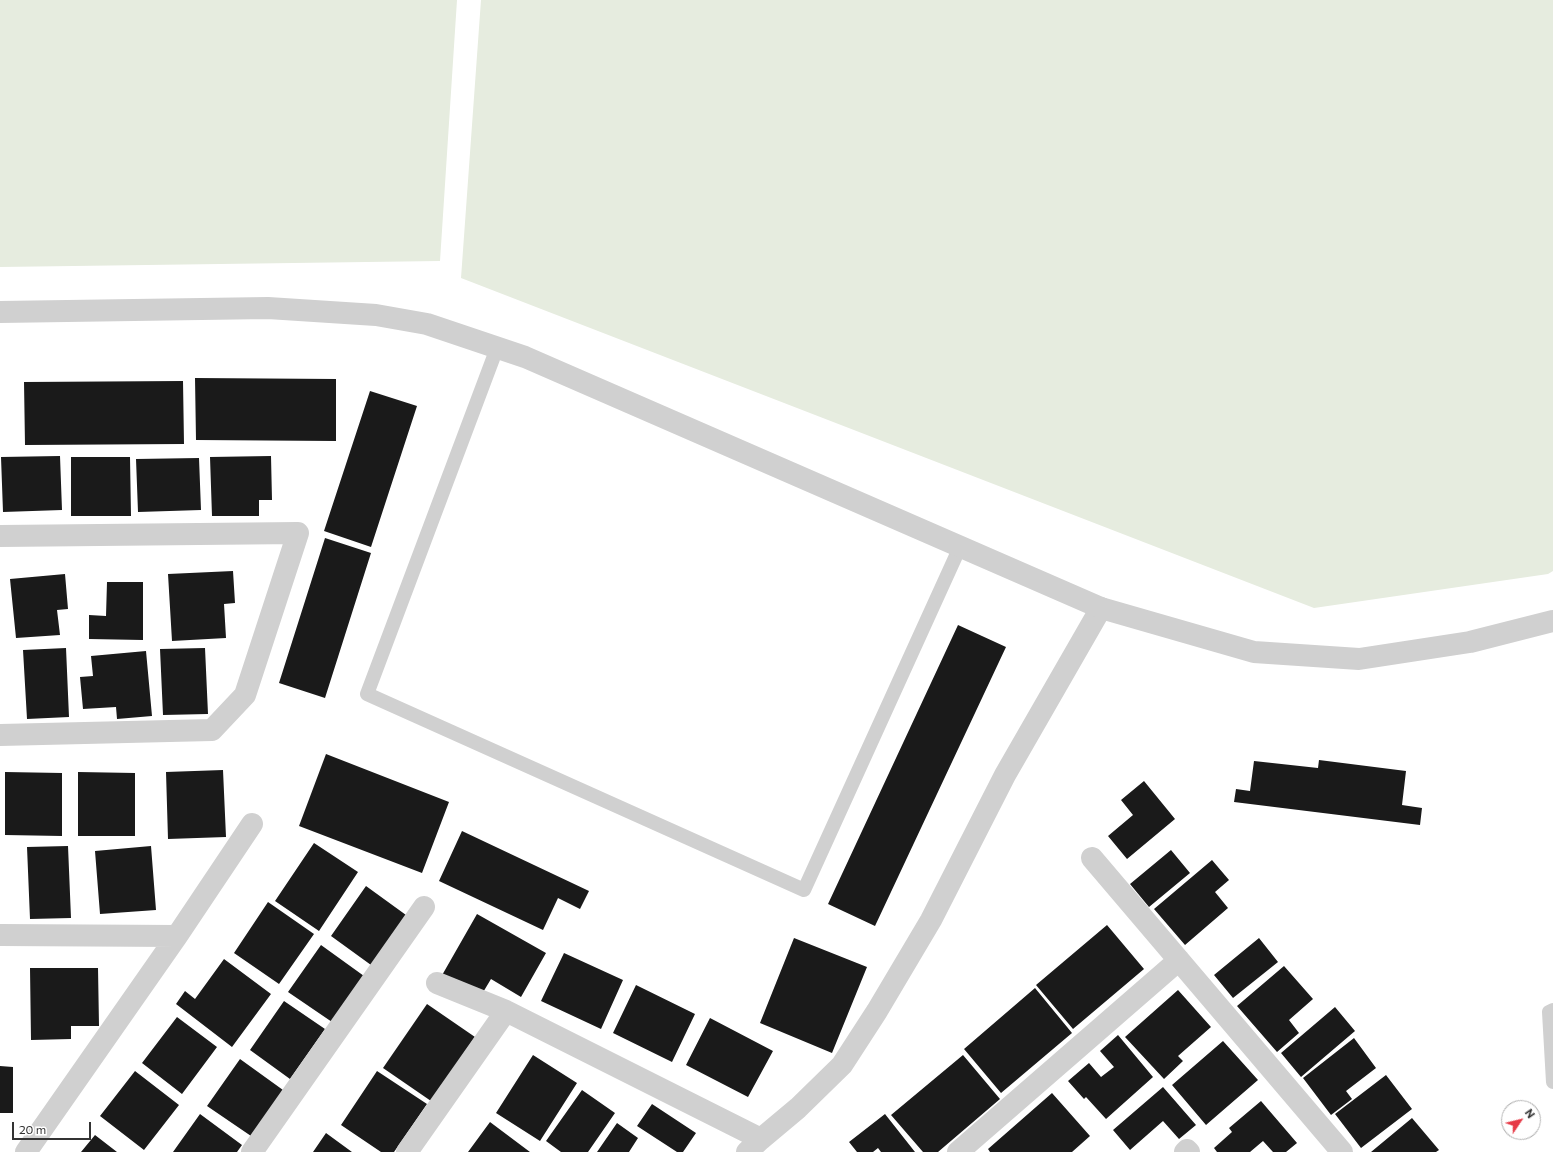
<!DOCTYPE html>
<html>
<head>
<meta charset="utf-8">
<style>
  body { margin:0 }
  #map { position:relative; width:1553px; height:1152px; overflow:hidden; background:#fff; font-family:Commissioner,sans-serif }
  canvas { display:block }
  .north { position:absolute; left:1501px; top:1100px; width:40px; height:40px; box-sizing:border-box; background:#fff; border:1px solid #adadad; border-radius:50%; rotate:55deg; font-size:11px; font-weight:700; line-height:16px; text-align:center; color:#333 }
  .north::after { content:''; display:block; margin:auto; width:14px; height:18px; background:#e63946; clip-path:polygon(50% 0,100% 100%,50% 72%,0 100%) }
  .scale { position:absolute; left:12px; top:1122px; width:79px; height:18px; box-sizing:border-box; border:2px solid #333; border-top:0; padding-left:5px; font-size:12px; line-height:14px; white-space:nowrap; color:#333; -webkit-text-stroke:3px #fff; paint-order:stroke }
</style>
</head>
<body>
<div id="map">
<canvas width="1553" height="1152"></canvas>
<div class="north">N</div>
<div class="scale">20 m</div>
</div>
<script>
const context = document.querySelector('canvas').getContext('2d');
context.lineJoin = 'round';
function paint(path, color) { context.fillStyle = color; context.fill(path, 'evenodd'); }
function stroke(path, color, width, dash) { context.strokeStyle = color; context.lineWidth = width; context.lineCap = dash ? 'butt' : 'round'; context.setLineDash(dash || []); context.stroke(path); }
paint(new Path2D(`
  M0,0H457L440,261L0,267Z
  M481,0H1553V571L1548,574L1314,608L461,278Z`), '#e6ecdf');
paint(new Path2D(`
  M195,378L336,379V441L196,440Z
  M183,381L184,444L25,445L24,382Z
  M370,391L417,406L371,547L324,531Z
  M60,456L62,510L3,512L1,457Z
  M271,456L272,500H259V516H212L210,457Z
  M71,457H130L131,516H71Z
  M199,458L201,510L138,512L136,459Z
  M325,538L371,553L325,698L279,683Z
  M233,571L235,603L224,604L226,638L172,641L168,574Z
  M65,574L68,609L57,610L60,635L16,638L10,579Z
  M107,582H143V640L89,639V615L106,616Z
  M958,625L1006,647L875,926L828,904Z
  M66,648L69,717L27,719L23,650Z
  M205,648L208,714L163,715L160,649Z
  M146,651L152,716L117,719L116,707L83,709L80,677L93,676L91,656Z
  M326,754L449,802L422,873L299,826Z
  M1319,760L1406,771L1402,805L1422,808L1420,825L1234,802L1236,789L1250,791L1254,761L1318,768Z
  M223,770L226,837L168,839L166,772Z
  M5,772L62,773V836L5,835Z
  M78,772L135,773V836H78Z
  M1144,781L1175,819L1127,859L1108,836L1133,815L1121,800Z
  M462,831L589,891L580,909L558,898L543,930L439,881Z
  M314,843L358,872L319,931L275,901Z
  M68,846L71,918L30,919L27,847Z
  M151,846L156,910L100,914L95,851Z
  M1171,850L1190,873L1149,907L1130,884Z
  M1212,860L1229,880L1215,892L1228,908L1185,945L1154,909Z
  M366,886L406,915L371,965L331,936Z
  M268,902L314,934L279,984L234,953Z
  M477,914L546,953L521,997L491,979L479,999L441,977Z
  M1107,925L1144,969L1073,1029L1036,985Z
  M794,938L867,967L832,1053L760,1023Z
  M1259,938L1278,962L1233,998L1214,975Z
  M321,945L364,976L332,1022L288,992Z
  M564,953L623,980L601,1029L541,1001Z
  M224,959L271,994L232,1047L176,1004L185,991L195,999Z
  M1284,966L1313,999L1289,1020L1299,1033L1277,1052L1237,1006Z
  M30,968H98L99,1026H71V1039L31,1040Z
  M636,985L695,1014L672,1062L613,1033Z
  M1035,988L1072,1033L1001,1093L964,1049Z
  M1178,990L1211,1027L1178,1056L1183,1061L1164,1079L1125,1037Z
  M284,1001L325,1029L290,1079L250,1050Z
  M427,1004L475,1037L431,1101L383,1068Z
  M1335,1007L1355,1031L1301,1077L1281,1053Z
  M177,1017L217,1047L182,1094L142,1063Z
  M710,1018L773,1051L748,1097L686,1065Z
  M1118,1035L1153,1077L1106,1119L1086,1097L1084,1099L1068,1081L1089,1063L1101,1077L1114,1067L1100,1051Z
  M1354,1038L1376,1068L1346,1091L1352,1099L1331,1115L1303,1078Z
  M1223,1041L1258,1080L1206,1125L1172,1085Z
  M533,1055L577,1083L540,1141L496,1113Z
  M963,1055L1000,1099L938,1152H923L891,1115Z
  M240,1059L283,1090L251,1136L207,1106Z
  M0,1066L13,1067V1113H0Z
  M135,1071L179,1105L144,1150L100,1116Z
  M377,1071L427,1104L394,1152H381L341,1125Z
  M1386,1075L1412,1109L1361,1148L1335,1114Z
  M1163,1087L1196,1125L1179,1139L1163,1121L1130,1150L1113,1130Z
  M582,1090L615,1113L588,1152H561L546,1141Z
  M1052,1093L1090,1136L1072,1152H990L988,1149Z
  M1261,1101L1297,1143L1286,1152H1273L1263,1141L1250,1152H1217L1214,1148L1232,1132L1229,1128Z
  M652,1104L696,1133L683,1152H677L637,1126Z
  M200,1114L242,1145L237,1152H173Z
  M885,1114L915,1152H881L878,1148L873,1152H857L849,1142Z
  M1412,1118L1439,1150L1436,1152H1371Z
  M490,1122L530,1152H468Z
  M617,1123L638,1138L629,1152H597Z
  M326,1133L352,1152H313Z
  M95,1135L117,1152H81Z`), '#1a1a1a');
stroke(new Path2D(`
  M497,348L367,694L804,890L960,547
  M1553,1010L1549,1012L1553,1082`), '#d0d0d0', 14);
stroke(new Path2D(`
  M0,536L298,533L245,695L212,730L0,735
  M1092,858L1342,1152
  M0,935L177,936
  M437,983L506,1011L761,1139
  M26,1152L177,936L252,824
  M252,1152L424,907
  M407,1152L506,1011
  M747,1152L761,1139L798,1108L842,1065L877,1011L931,920L1005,775L1101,608
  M958,1152L1179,960
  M1185,1152L1187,1150L1189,1152`), '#d0d0d0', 22);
stroke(new Path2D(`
  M0,312L268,308L376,315L427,324L525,357L1101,608L1254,652L1359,659L1470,642L1553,621`), '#d0d0d0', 22);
</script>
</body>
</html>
